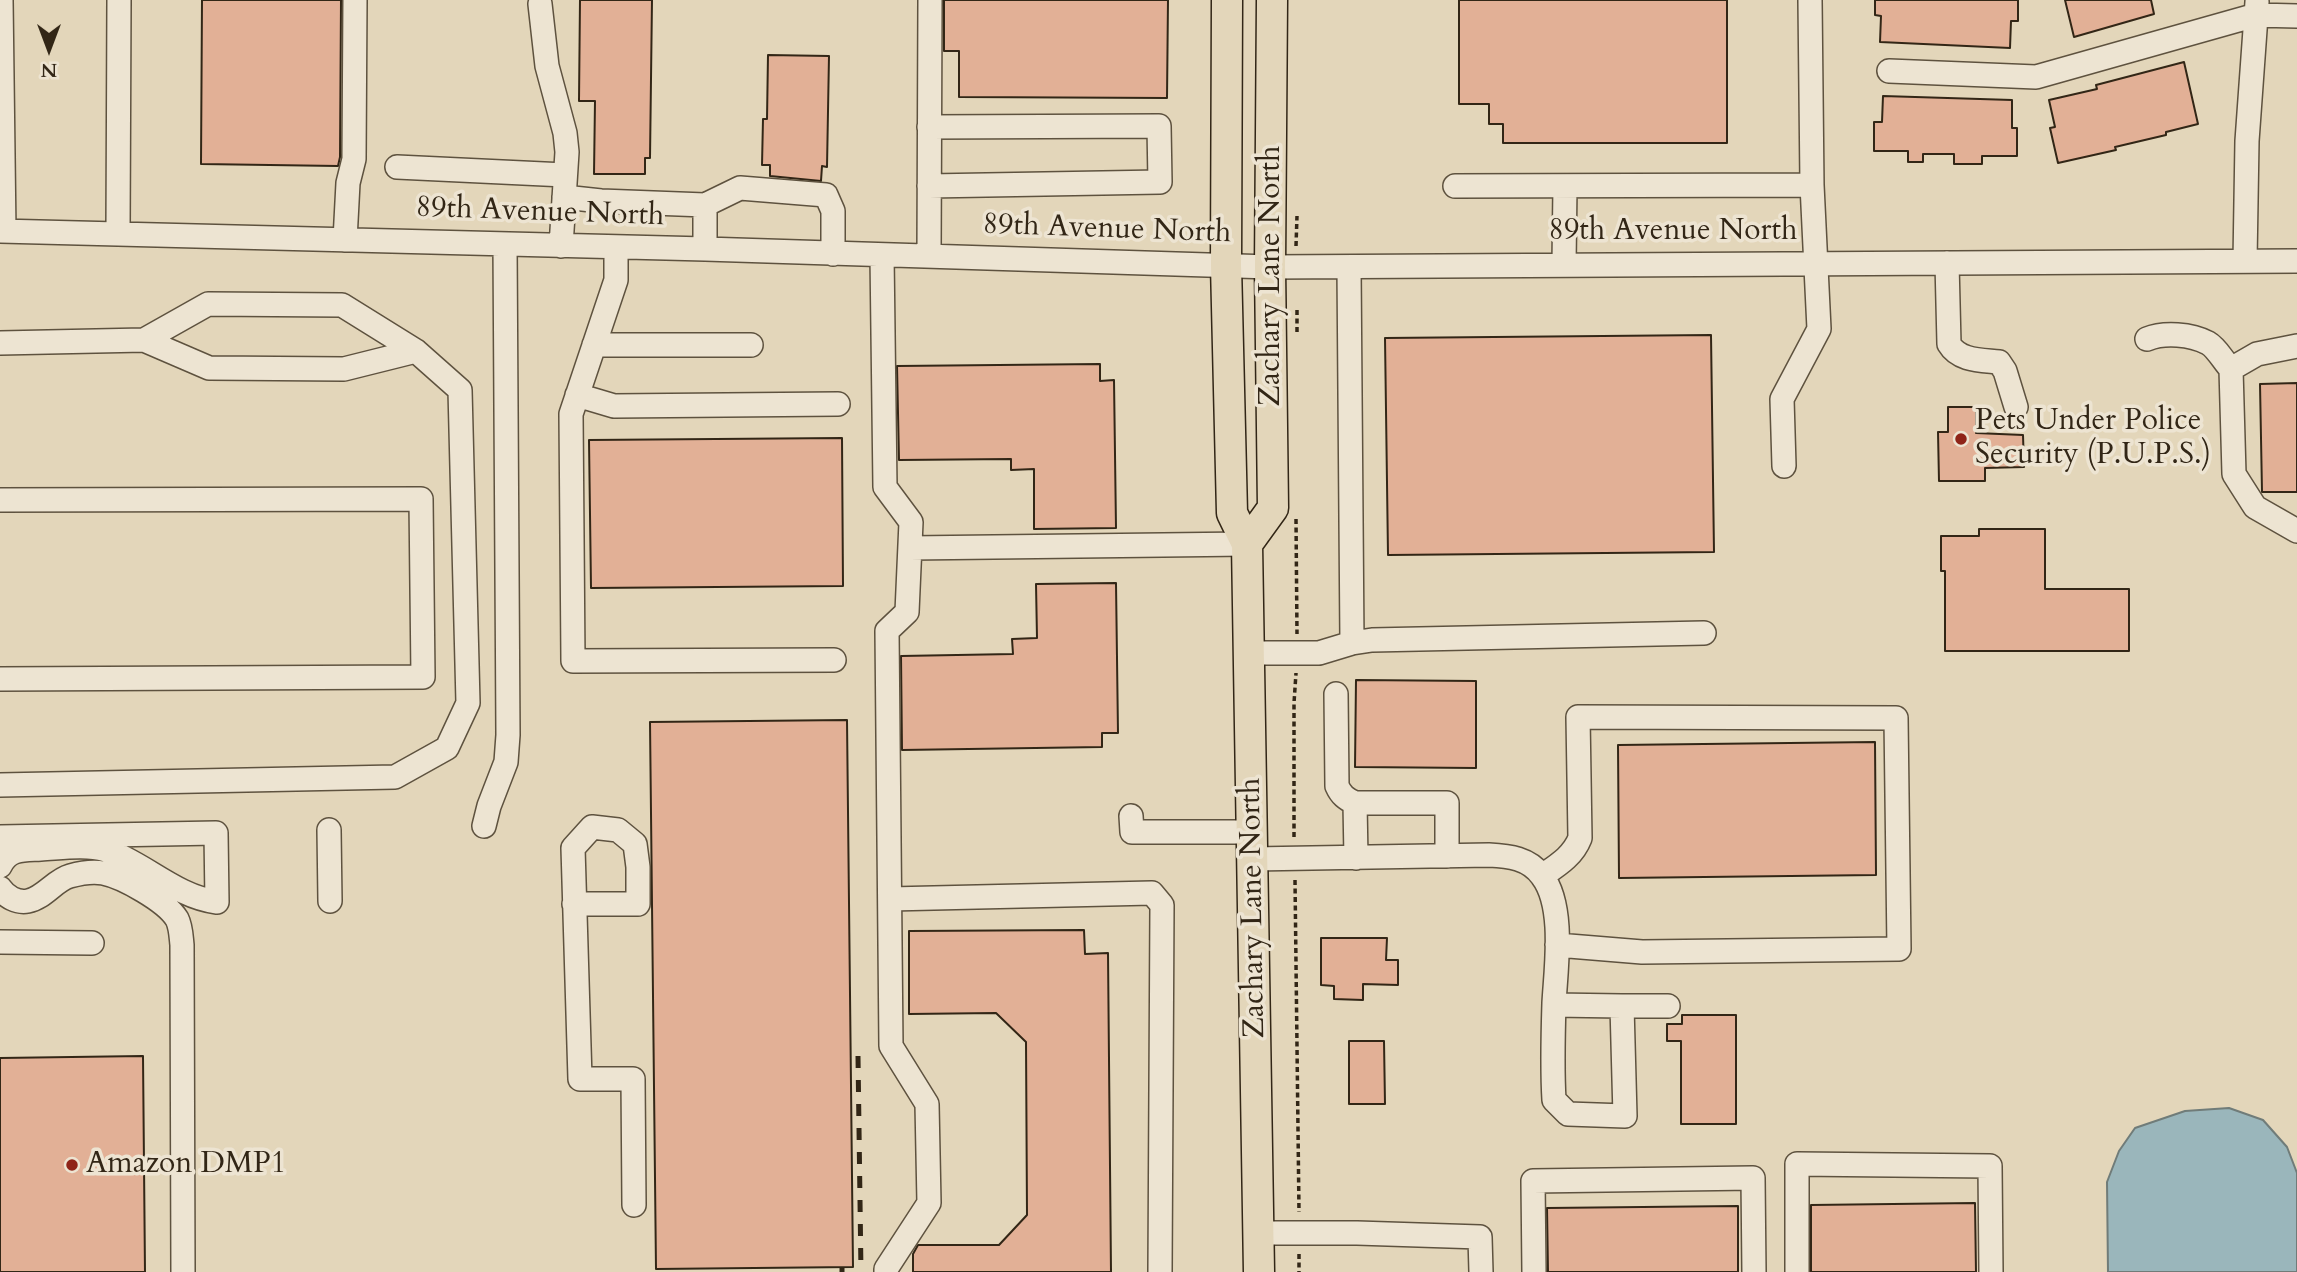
<!DOCTYPE html>
<html>
<head>
<meta charset="utf-8">
<style>
  body { margin:0 }
  #map { position:relative; width:2297px; height:1272px; overflow:hidden; background:#e3d6ba; font-family:Cardo,serif }
  canvas { display:block }
  .north { position:absolute; left:14px; top:14px; width:70px; height:70px; -webkit-text-stroke:5px #ede4d2; paint-order:stroke; rotate:180deg; font-size:19px; font-weight:700; line-height:28px; text-align:center; color:#322616 }
  .north::after { content:''; display:block; margin:auto; width:24px; height:32px; background:#322616; clip-path:polygon(50% 0,100% 100%,50% 72%,0 100%) }
</style>
</head>
<body>
<div id="map">
<canvas width="2297" height="1272"></canvas>
<div class="north">N</div>
</div>
<script>
const context = document.querySelector('canvas').getContext('2d');
context.lineJoin = 'round';
function paint(path, color) { context.fillStyle = color; context.fill(path, 'evenodd'); }
function stroke(path, color, width, dash) { context.strokeStyle = color; context.lineWidth = width; context.lineCap = dash ? 'butt' : 'round'; context.setLineDash(dash || []); context.stroke(path); }
function label(font, color, halo, rows, align = 'center') {
  context.font = font + ' Cardo,serif'; context.lineWidth = 7; context.setLineDash([]); context.textBaseline = 'middle'; context.strokeStyle = halo; context.fillStyle = color; for (const [text, x, y, turn = 0] of rows) {
    context.save(); context.translate(x, y); context.rotate((+turn || 0) * Math.PI / 180); context.textAlign = isNaN(turn) ? turn : align; if (halo) context.strokeText(text, 0, 0); context.fillText(text, 0, 0); context.restore();
  }
}
const water = new Path2D(`
  M2229,1108L2263,1120L2287,1147L2297,1173V1272H2108L2107,1182L2119,1151L2135,1128L2185,1111Z`);
paint(water, '#9ab6bb');
stroke(water, '#707c79', 2);
const building = new Path2D(`
  M202,0H341L340,157L338,166L201,164Z
  M580,0H652L650,158H645V174H594L595,101H579Z
  M944,0H1168L1167,98L959,97V51H944Z
  M1459,0H1727V143H1503V124H1489V104H1459Z
  M1875,0H2018V21H2011L2010,48L1880,42L1881,16L1875,15Z
  M2065,0H2151L2154,14L2074,37Z
  M768,55L829,56L827,167L822,166L821,181L770,176V165H762L763,119H767Z
  M2184,62L2198,124L2166,132V135L2115,147L2116,150L2058,163L2050,128L2055,127L2049,100L2097,89L2096,85Z
  M1883,96L2012,100V128H2017V156H1982V164H1954V154H1923V162H1908V151H1874V122H1882Z
  M1711,335L1714,552L1388,555L1385,338Z
  M1100,364V381L1114,380L1116,528L1034,529V469L1011,470V459L899,460L897,366Z
  M2297,383V492H2262L2260,384Z
  M1948,407H1976V433L2023,435L2024,467L1985,468V481H1939L1938,432H1948Z
  M842,438L843,586L591,588L589,440Z
  M1979,529H2045V589H2129V651H1945V571H1941V536H1979Z
  M1116,583L1118,733H1102V747L902,750L901,656L1013,654L1012,639L1037,638L1036,584Z
  M1356,680L1476,681V768L1355,767Z
  M847,720L853,1267L656,1269L650,722Z
  M1875,742L1876,875L1619,878L1618,745Z
  M1084,930L1085,954L1108,953L1111,1272H913V1254L918,1245H999L1027,1215L1026,1042L996,1013L909,1014V931Z
  M1321,938H1387L1386,960H1398V985L1363,984V1000L1334,999V986L1321,985Z
  M1682,1015H1736V1124H1681V1041H1667V1024H1682Z
  M1349,1041H1384L1385,1104H1349Z
  M143,1056L145,1272H0V1058Z
  M1975,1203L1976,1272H1811V1205Z
  M1738,1206V1272H1548L1547,1208Z`);
paint(building, '#e2b096');
stroke(building, '#322616', 2);
const minor = new Path2D(`
  M1,0L4,231
  M1810,0L1812,185
  M540,4L547,66L565,133L567,152L561,246
  M1889,71L2036,77L2256,15L2297,16
  M929,127L1159,126L1160,182L929,186
  M397,167L565,175
  M1455,186L1812,185L1819,329L1782,399L1784,466
  M564,197L601,201L705,205V249
  M705,205L740,188L826,195L833,211V254
  M0,231L705,249L1270,267L2297,261
  M118,233L119,0
  M345,240L348,183L354,159L355,0
  M616,247V280L571,414L573,661L834,660
  M882,255L885,487L911,522L907,612L887,631L891,1046L927,1104L929,1203L886,1269V1272
  M929,256L930,0
  M2245,261L2247,141L2257,2
  M1947,263L1949,344C1959,361 1981,360 1999,362L2005,371L2016,407
  M1564,264L1565,186
  M1349,267L1352,643
  M2147,339C2164,332 2191,334 2208,343C2217,348 2224,362 2231,369
  M0,343L144,340L209,368L344,369L416,351
  M594,345H751
  M2297,346L2257,354L2231,369L2234,474L2255,507L2297,531
  M577,395L614,406L838,404
  M0,500L421,499L423,677L0,679
  M910,548L1247,544
  M1250,653H1319L1352,643L1372,640L1704,633
  M1336,694L1337,786C1341,795 1346,799 1355,803
  M0,785L395,777L447,748L468,703L460,390L416,351L342,305L208,304L144,340
  M1131,816L1132,832H1253
  M484,826L489,806L506,762L508,735L505,244
  M329,830L330,901
  M0,837L216,833L217,902C176,897 144,863 106,850C86,844 61,848 41,849C23,850 9,848 0,866
  M1356,858L1355,803H1447V856
  M1253,859L1489,855C1509,856 1529,858 1542,876C1565,906 1556,967 1554,1003C1553,1035 1552,1068 1554,1100L1568,1114L1625,1116L1622,1006H1668
  M1542,876C1558,865 1573,856 1580,838L1578,717L1896,718L1899,949L1642,952L1557,945
  M0,888C6,897 17,903 28,901C44,898 55,880 70,876C81,873 92,871 103,873C123,877 166,901 177,919C181,927 181,936 182,945L183,1272
  M890,899L1152,893L1162,905L1160,1272
  M574,904H638V867L635,844L618,830L592,827L573,848L580,1079H633L634,1205
  M0,942L92,943
  M1554,1005L1622,1006
  M1258,1233H1357L1480,1237L1481,1272
  M1534,1272L1533,1181L1753,1178L1754,1272
  M1797,1272V1164L1990,1166L1991,1272`);
const major = new Path2D(`
  M1227,0L1226,265L1232,513L1247,544L1259,1272
  M1247,544L1273,508L1270,267L1272,0`);
stroke(minor, '#5e523f', 26);
stroke(major, '#322616', 33);
stroke(new Path2D(`
  M1296,246L1297,216
  M1297,310V333
  M1296,519L1297,634
  M1294,837V703L1296,673
  M1295,880L1299,1212
  M1299,1254V1272`), '#322616', 3.5, [5, 3.5]);
stroke(minor, '#ede4d2', 23);
stroke(major, '#e3d6ba', 30);
stroke(new Path2D(`
  M858,1056L861,1272
  M842,1268V1272`), '#322616', 5, [12, 12]);
for (const [x, y, r, color] of [
  [1961,439,7,"#8f2418"],
  [72,1165,7,"#8f2418"]
]) { const dot = new Path2D(); dot.arc(x, y, r, 0, 2 * Math.PI); context.fillStyle = color; context.fill(dot); stroke(dot, '#ede4d2', 2.5); }
label('30px', '#322616', '#ede4d2', [
  ["89th Avenue North",540,213,2],
  ["89th Avenue North",1107,230,2],
  ["89th Avenue North",1673,232],
  ["Zachary Lane North",1272,276,-90],
  ["Zachary Lane North",1254,908,-91]
]);
label('30px', '#322616', '#ede4d2', [
  ["Pets Under Police",1975,422],
  ["Security (P.U.P.S.)",1975,456],
  ["Amazon DMP1",86,1165]
], 'left');
</script>
</body>
</html>
